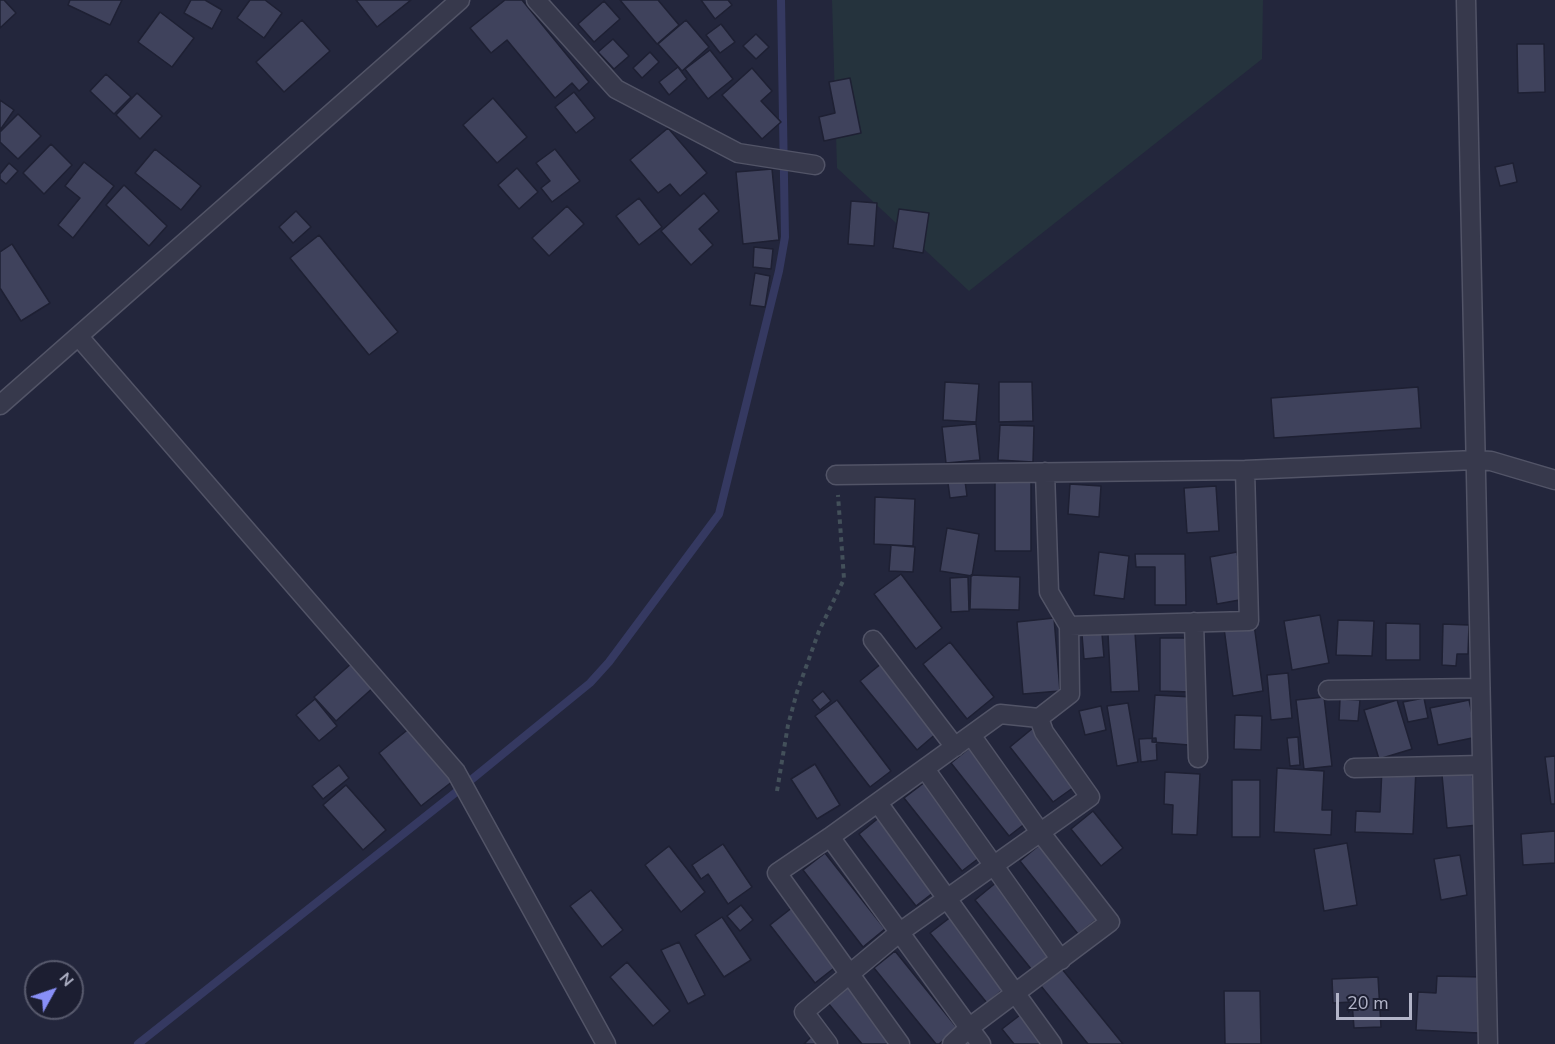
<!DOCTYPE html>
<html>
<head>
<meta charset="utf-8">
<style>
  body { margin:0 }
  #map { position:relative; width:1555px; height:1044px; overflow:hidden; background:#23263c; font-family:"Nunito Sans",sans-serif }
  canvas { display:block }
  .north { position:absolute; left:24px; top:960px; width:60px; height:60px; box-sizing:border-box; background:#1c1e31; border:2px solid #585a6d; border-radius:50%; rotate:50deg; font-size:16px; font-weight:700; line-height:24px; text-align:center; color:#b2b4c8 }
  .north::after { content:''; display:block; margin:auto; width:21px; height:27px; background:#888ff7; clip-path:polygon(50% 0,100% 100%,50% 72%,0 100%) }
  .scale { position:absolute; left:1336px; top:993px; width:76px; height:27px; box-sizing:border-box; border:3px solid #b2b4c8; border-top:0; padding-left:8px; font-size:18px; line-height:21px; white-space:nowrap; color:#b2b4c8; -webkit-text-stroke:4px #1c1e31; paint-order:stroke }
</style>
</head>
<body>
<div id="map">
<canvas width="1555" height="1044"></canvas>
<div class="north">N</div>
<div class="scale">20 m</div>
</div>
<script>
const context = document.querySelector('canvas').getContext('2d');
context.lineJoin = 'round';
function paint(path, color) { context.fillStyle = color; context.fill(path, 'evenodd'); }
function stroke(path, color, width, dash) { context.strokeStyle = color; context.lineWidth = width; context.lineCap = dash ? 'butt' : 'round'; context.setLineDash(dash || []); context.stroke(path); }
paint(new Path2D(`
  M832,0H1263L1262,59L969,291L837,168Z`), '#25333d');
stroke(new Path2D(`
  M138,1044L455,793L590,683L609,662L719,514L779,271L785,237L781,0`), '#353961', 8);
const building = new Path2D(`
  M0,0H4L16,13L0,28Z
  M70,0H122L110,25L68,5Z
  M191,0H205L222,10L212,29L184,13Z
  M250,0H265L282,13L264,38L237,18Z
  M356,0H411L377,27Z
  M505,0H522L589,82L579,91L572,83L555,98L507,40L491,53L470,28Z
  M620,0H658L679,25L657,44Z
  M701,0H728L732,5L715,19Z
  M604,1L620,19L594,42L578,24Z
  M160,12L194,38L172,67L138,42Z
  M302,20L330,51L284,92L256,62Z
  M686,20L709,47L682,71L658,44Z
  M721,24L735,42L720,53L706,35Z
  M756,34L769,47L756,59L743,46Z
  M613,39L629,56L614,69L598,52Z
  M1517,44H1544L1545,92L1518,93Z
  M710,50L733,79L708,99L685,69Z
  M650,52L659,62L642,78L633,68Z
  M678,67L687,79L669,95L659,82Z
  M752,68L772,91L761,101L781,122L762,139L722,95Z
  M106,74L131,97L114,114L90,91Z
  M850,78L861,133L824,141L819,117L835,113L829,82Z
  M574,92L595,118L576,133L555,107Z
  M137,93L162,116L140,139L116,115Z
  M493,98L527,137L497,163L463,125Z
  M0,100L14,110L0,130Z
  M18,114L41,136L18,159L0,142V132Z
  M668,128L707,173L680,196L670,184L658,193L630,160Z
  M51,144L72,165L44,194L23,173Z
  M155,149L201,186L181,210L135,173Z
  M555,149L580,181L552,202L541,188L550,181L536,163Z
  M84,162L114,186L73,238L58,225L80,198L65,186Z
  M9,163L18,171L6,184L0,179V174Z
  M1513,163L1517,182L1500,186L1495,167Z
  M517,168L538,192L519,209L498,185Z
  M772,169L779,240L743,244L736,172Z
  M124,185L167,226L149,246L106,205Z
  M704,193L719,211L699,229L713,245L691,265L661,231Z
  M639,198L662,227L639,245L616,216Z
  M851,201L877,203L874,246L848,244Z
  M567,206L584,224L549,256L532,238Z
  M899,209L929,213L923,253L893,248Z
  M296,211L311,227L293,243L279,227Z
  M319,235L398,332L369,355L290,258Z
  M12,244L50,303L21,321L0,288V252Z
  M754,247L773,249L771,269L753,267Z
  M755,273L770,276L765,307L750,305Z
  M945,382L979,384L976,422L943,420Z
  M999,382H1032L1033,421L999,422Z
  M1418,387L1421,428L1274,438L1271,398Z
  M976,424L980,460L946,463L942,427Z
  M1000,425L1034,426L1033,462L998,460Z
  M995,477H1031V551H995Z
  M965,481L967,496L950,498L948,483Z
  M1070,484L1101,486L1099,517L1068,514Z
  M1216,486L1219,531L1187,533L1184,488Z
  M875,497L915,499L913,546L874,544Z
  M947,528L979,534L972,576L940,571Z
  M891,545L915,547L913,572L889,571Z
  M1099,552L1129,556L1124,599L1094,595Z
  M1237,552L1245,599L1217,604L1210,557Z
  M1135,554H1185L1186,605H1155V567H1136Z
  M901,574L942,628L916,649L874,594Z
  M971,575L1020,577L1019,610L970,609Z
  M968,577L969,611L951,612L950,578Z
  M1320,615L1329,663L1292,670L1284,621Z
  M1054,618L1060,691L1023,694L1017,622Z
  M1338,620L1374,621L1372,656L1336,655Z
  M1386,623L1420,624V660H1386Z
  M1254,624L1263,691L1233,696L1224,628Z
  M1443,624L1469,625L1468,654H1457L1456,666L1442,665Z
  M1135,633L1139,691L1111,692L1108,634Z
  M1102,634L1104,657L1084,659L1082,635Z
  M1160,638H1190V692L1160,691Z
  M950,642L994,697L967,719L923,664Z
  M353,662L375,686L336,721L314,697Z
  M882,663L938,732L917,750L860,681Z
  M1288,673L1292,718L1271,720L1267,675Z
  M823,691L831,701L820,710L812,700Z
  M1155,695L1192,697L1189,745L1152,742Z
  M1324,697L1332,766L1304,769L1296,700Z
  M1424,698L1428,718L1408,722L1403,702Z
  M315,699L337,726L319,741L296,715Z
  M1340,699L1360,700L1358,721L1339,720Z
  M837,700L891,771L870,787L815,716Z
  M1397,700L1412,749L1379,759L1364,710Z
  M1469,700L1477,737L1438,745L1430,708Z
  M1128,703L1138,762L1117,766L1107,706Z
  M1101,706L1106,730L1085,735L1079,711Z
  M1235,715L1262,716L1261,750L1234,749Z
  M411,727L453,781L421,806L379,753Z
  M1033,728L1077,785L1053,802L1010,747Z
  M1298,737L1300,765L1290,766L1287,738Z
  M1156,738L1157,760L1141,762L1139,739Z
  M972,746L1031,819L1009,836L951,763Z
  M1555,756V804H1551L1545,757Z
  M815,764L840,805L817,819L791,779Z
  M339,765L349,778L323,799L312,786Z
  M1277,768L1324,771L1322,810H1332L1331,835L1274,832Z
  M1382,768L1416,769L1413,834L1355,832L1356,811L1380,812Z
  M1165,772L1200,774L1197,835L1172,834L1173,805L1164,804Z
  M1472,772L1478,825L1447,828L1442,775Z
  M1232,780H1260V837H1232Z
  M925,782L983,855L962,871L904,798Z
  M346,785L386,830L363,850L323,805Z
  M1093,811L1123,848L1101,866L1071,829Z
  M881,816L938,889L916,906L859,834Z
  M1555,831V863L1523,865L1521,834Z
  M1043,842L1101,916L1078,934L1020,861Z
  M1347,843L1357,905L1324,911L1314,849Z
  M723,844L752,887L728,904L708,874L701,879L692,865Z
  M669,846L705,892L681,912L645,865Z
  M825,853L885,929L863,947L803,870Z
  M1460,855L1467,895L1441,900L1434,859Z
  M998,881L1055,951L1032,970L975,900Z
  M591,890L623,930L602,947L570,906Z
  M741,905L753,920L740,931L727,916Z
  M793,907L838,965L815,983L770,925Z
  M952,916L1008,985L987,1003L930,933Z
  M722,917L751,960L724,977L695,935Z
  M679,942L705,995L688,1004L661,950Z
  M895,951L958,1029L939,1044H936L874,968Z
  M627,962L670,1011L653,1026L610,977Z
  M1062,969L1123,1044H1088L1041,986Z
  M1437,976L1482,977L1479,1033L1416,1030L1418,992L1436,993Z
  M1378,977L1381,1027L1354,1028L1352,1002L1333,1003L1332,979Z
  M848,986L897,1044H862L828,1003Z
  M1224,991H1260L1261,1044H1225Z
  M1024,1012L1048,1044H1014L1002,1029Z
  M812,1036L820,1044H804Z`);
paint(building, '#3f425c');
stroke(building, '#1e2033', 1.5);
const minor = new Path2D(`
  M536,0L616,89L738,153L815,165
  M1466,0L1488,1044
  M79,337L456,772L606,1044
  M0,405L460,0
  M836,475L1245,470L1475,460L1491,461L1555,480
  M1194,622L1198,758
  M1069,626L1249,621L1245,470
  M873,640L955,747
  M1328,690L1479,688
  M1354,768L1482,765
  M925,769L1061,960
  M878,803L1052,1044
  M830,837L777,873L900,1044
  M828,1044L804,1012L900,932L1090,797L1044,732L1039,718
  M952,1044L970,1027L1110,922L1040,832L971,735
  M981,1044L830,837L1000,714L1039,718L1070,694L1069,626L1049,592L1045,472`);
stroke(minor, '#525467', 21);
stroke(new Path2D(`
  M777,791L788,725L797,692L819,631L844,579L838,495`), '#43505a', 4, [4.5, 4.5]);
stroke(minor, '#37394c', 18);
</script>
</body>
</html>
